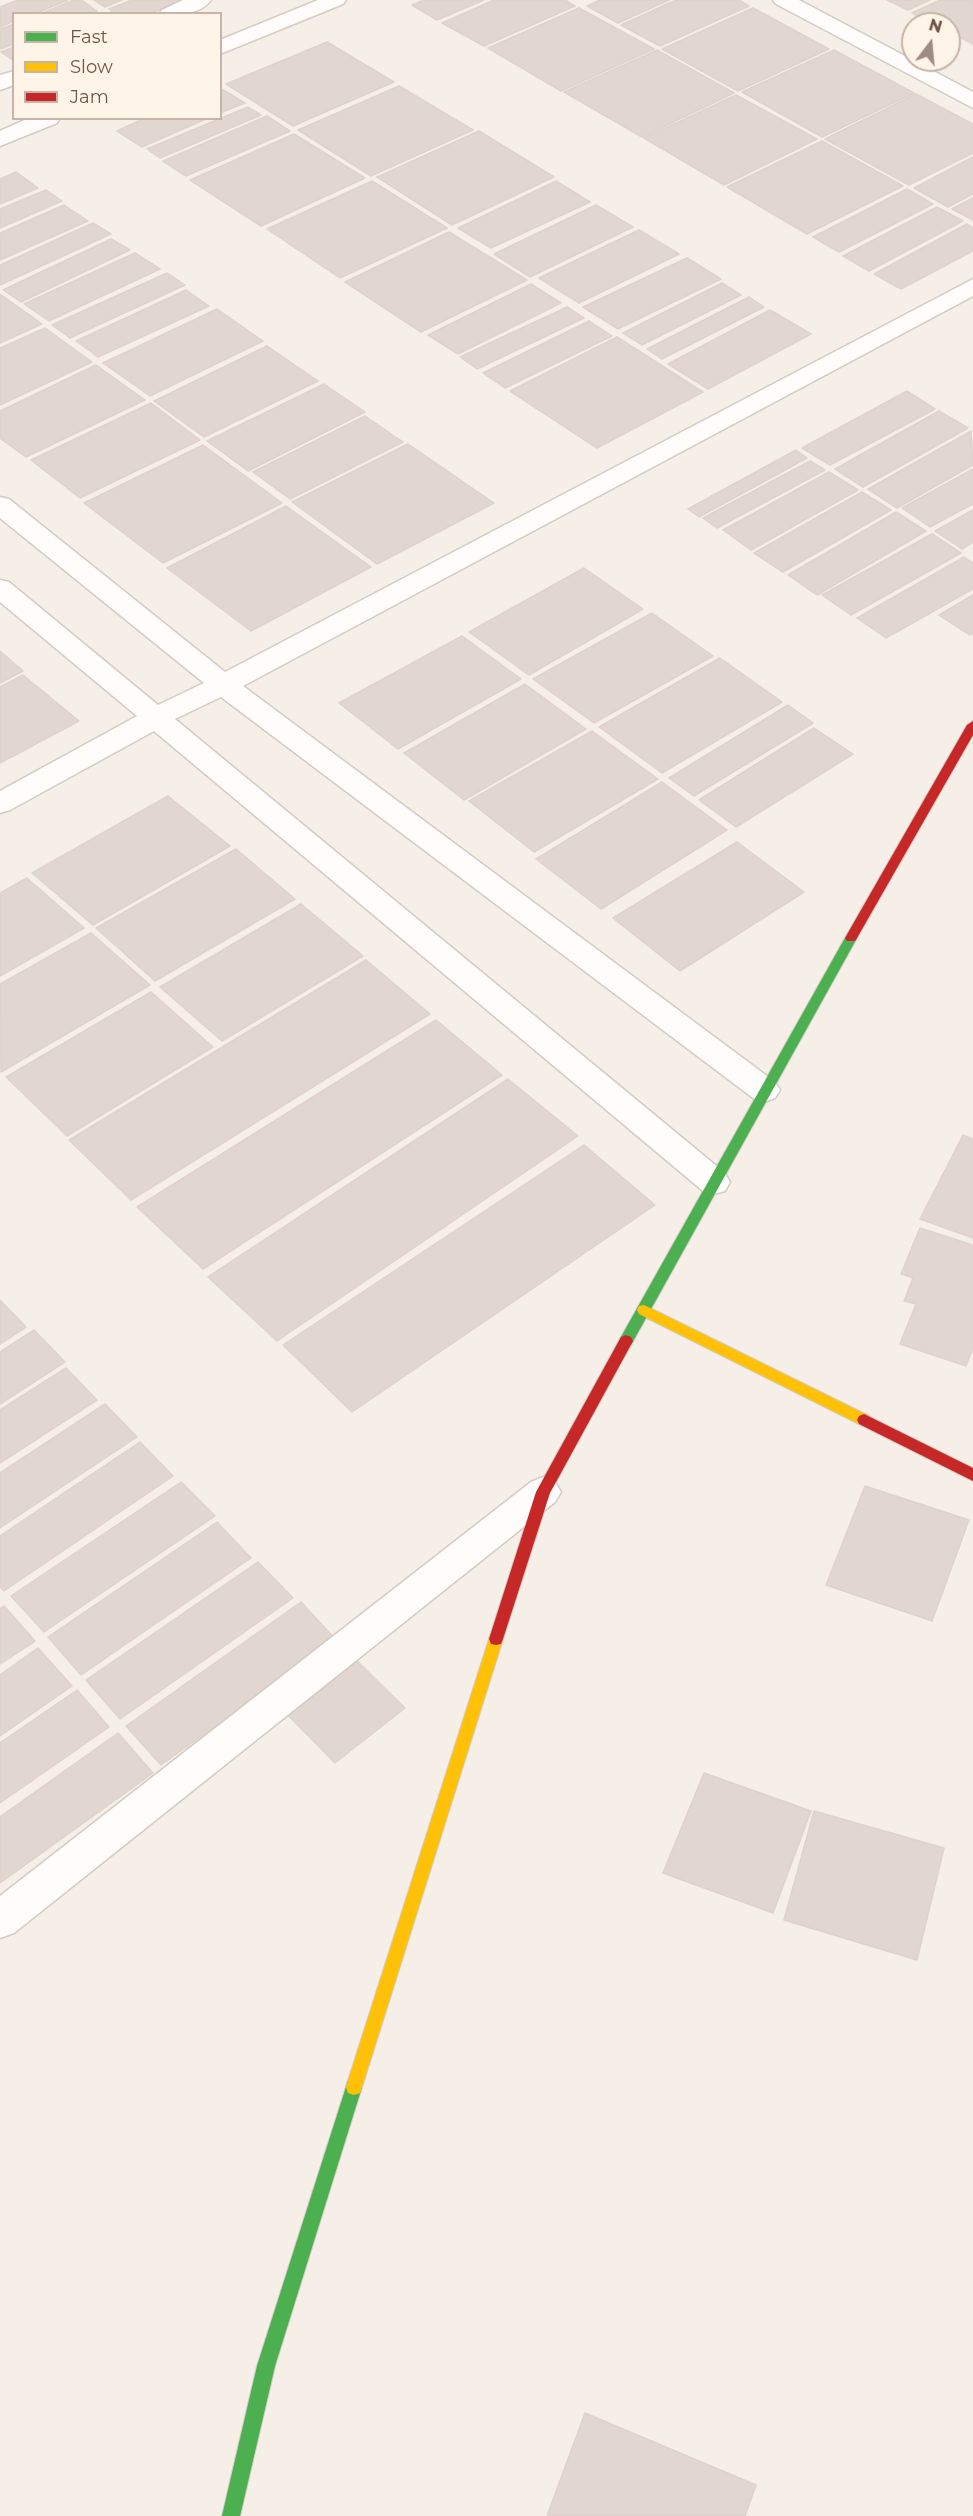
<!DOCTYPE html>
<html>
<head>
<meta charset="utf-8">
<style>
  body { margin:0 }
  #map { position:relative; width:973px; height:2516px; overflow:hidden; background:#f6efe8; font-family:Montserrat,sans-serif }
  canvas { display:block }
  .legend { position:absolute; left:12px; top:12px; width:210px; height:108px; box-sizing:border-box; background:#fff4e8; border:2px solid #c7b4a8; margin:0; padding:8px 10px; list-style:none; font-size:18px; color:#725549 }
  .legend li { display:flex; align-items:center; gap:12px; height:30px }
  .legend b { width:30px; border:2px solid #c7b4a8 }
  .north { position:absolute; left:901px; top:12px; width:60px; height:60px; box-sizing:border-box; background:#fff4e8; border:2px solid #c7b4a8; border-radius:50%; rotate:16deg; font-size:16px; font-weight:700; line-height:24px; text-align:center; color:#725549 }
  .north::after { content:''; display:block; margin:auto; width:21px; height:27px; background:#a08b81; clip-path:polygon(50% 0,100% 100%,50% 72%,0 100%) }
</style>
</head>
<body>
<div id="map">
<canvas width="973" height="2516"></canvas>
<ul class="legend">
<li><b style="height:8px;background:#4caf50"></b>Fast</li>
<li><b style="height:8px;background:#ffc107"></b>Slow</li>
<li><b style="height:8px;background:#c62828"></b>Jam</li>
</ul>
<div class="north">N</div>
</div>
<script>
const context = document.querySelector('canvas').getContext('2d');
context.lineJoin = 'round';
function paint(path, color) { context.fillStyle = color; context.fill(path, 'evenodd'); }
function stroke(path, color, width, dash) { context.strokeStyle = color; context.lineWidth = width; context.lineCap = dash ? 'butt' : 'round'; context.setLineDash(dash || []); context.stroke(path); }
const building = new Path2D(`
  M18,0H68L34,14H14V21L0,27V7Z
  M74,0H81L97,11L90,14H40Z
  M94,0H122L105,7Z
  M132,0H183L149,14H115L109,9Z
  M424,0H484L437,20L412,5Z
  M494,0H565L575,6L484,46L442,23Z
  M600,0H669L618,23L587,6Z
  M676,0H739L749,6L660,46L621,25Z
  M887,0H930L908,10Z
  M940,0H973V44L949,32V24H934L912,13Z
  M579,8L654,49L561,91L488,48Z
  M753,8L829,49L738,91L662,49Z
  M14,24V44L0,49V29Z
  M327,42L394,82L293,126L226,84Z
  M14,47V61L1,52Z
  M657,50L734,93L642,137L564,92Z
  M834,50L914,93L822,137L742,92Z
  M399,86L473,130L371,176L298,130Z
  M220,88L245,103L220,113Z
  M916,94L973,124V153L909,185L825,139Z
  M736,95L817,139L724,185L644,138Z
  M248,107L261,115L160,158L147,149Z
  M267,116L290,131L186,176L163,161Z
  M145,118H208L142,147L117,131Z
  M479,131L554,177L452,225L377,177Z
  M294,134L365,178L261,226L190,180Z
  M822,141L903,186L807,234L727,187Z
  M973,157V194L948,207L914,188Z
  M16,172L38,188L0,204V179Z
  M372,181L447,228L340,278L267,229Z
  M556,181L590,202L491,248L458,228Z
  M907,189L933,204L839,252L813,237Z
  M46,190L62,201L0,228V209Z
  M973,198V220L952,209Z
  M64,205L88,221L0,260V233Z
  M596,205L633,227L530,277L494,254Z
  M937,207L963,221L869,271L843,256Z
  M93,223L111,234L0,285V265Z
  M967,224L973,228V251L901,289L874,274Z
  M639,230L679,254L579,303L539,278Z
  M449,232L527,280L421,332L345,282Z
  M111,239L130,250L21,302L3,290Z
  M135,253L160,269L49,321L24,304Z
  M687,258L721,279L618,329L583,307Z
  M167,273L185,285L70,338L52,325Z
  M722,283L741,295L642,345L623,333Z
  M531,284L561,303L458,354L428,335Z
  M186,290L209,306L98,357L76,341Z
  M0,294L42,324L0,343Z
  M749,297L764,307L662,359L647,349Z
  M567,307L584,318L477,369L460,357Z
  M217,309L263,341L150,396L103,363Z
  M770,310L811,334L708,389L668,364Z
  M589,321L612,336L505,388L483,373Z
  M45,328L92,362L0,405V348Z
  M617,337L703,392L597,448L510,391Z
  M267,346L318,381L204,437L154,401Z
  M96,365L145,400L26,457L0,438V411Z
  M324,384L365,412L248,471L207,441Z
  M907,391L935,409L830,465L802,448Z
  M151,403L200,440L80,498L31,460Z
  M939,411L968,428L863,487L835,469Z
  M365,416L403,442L290,499L253,472Z
  M971,431L973,465L897,508L868,489Z
  M408,444L494,503L377,564L292,502Z
  M203,445L282,503L163,563L84,503Z
  M796,450L807,458L699,517L688,509Z
  M810,461L825,470L717,528L703,518Z
  M973,469V504L930,527L902,508Z
  M829,472L858,490L751,550L723,530Z
  M862,492L891,510L783,572L754,553Z
  M286,506L371,567L251,631L167,568Z
  M973,510V542L962,549L935,531Z
  M896,512L926,531L817,595L788,575Z
  M932,534L961,553L851,615L822,595Z
  M964,557L973,563V589L886,638L857,618Z
  M584,568L643,609L529,675L469,632Z
  M973,595V633L970,635L939,615Z
  M652,613L713,656L594,723L533,679Z
  M462,636L521,679L398,749L339,703Z
  M0,651L23,671L0,683Z
  M720,658L782,702L662,773L599,727Z
  M23,675L79,721L0,763V687Z
  M525,684L586,729L464,800L404,753Z
  M788,705L813,723L694,796L669,778Z
  M814,728L853,754L736,827L699,800Z
  M592,731L658,779L534,852L469,801Z
  M662,782L727,830L601,909L536,859Z
  M168,796L230,846L93,925L32,873Z
  M737,842L804,892L680,971L613,918Z
  M236,849L295,899L155,981L96,928Z
  M27,878L84,928L0,976V893Z
  M301,904L363,956L222,1041L160,987Z
  M91,933L150,985L1,1072L0,984Z
  M366,960L430,1014L131,1200L69,1140Z
  M151,992L213,1047L67,1136L6,1077Z
  M436,1020L502,1075L203,1269L137,1207Z
  M508,1079L578,1136L277,1341L208,1277Z
  M963,1135L973,1139V1238L920,1219Z
  M584,1145L655,1205L352,1412L283,1345Z
  M920,1228L973,1245V1348L966,1366L900,1344L916,1304L904,1301L913,1278L901,1274Z
  M0,1300L26,1327L0,1344Z
  M34,1330L65,1362L0,1404V1352Z
  M66,1368L97,1400L0,1463V1410Z
  M105,1404L137,1437L0,1528V1473Z
  M140,1442L173,1476L4,1591L0,1587V1536Z
  M181,1482L215,1516L44,1632L11,1596Z
  M865,1486L969,1520L932,1621L826,1585Z
  M217,1522L251,1558L81,1675L48,1637Z
  M258,1562L293,1598L120,1719L86,1680Z
  M301,1602L336,1640L161,1765L126,1726Z
  M4,1606L35,1641L0,1664V1609Z
  M38,1648L72,1686L0,1736V1675Z
  M356,1660L405,1708L335,1763L286,1713Z
  M77,1690L109,1727L0,1803V1743Z
  M118,1733L153,1773L0,1883V1817Z
  M704,1773L811,1811L773,1913L663,1873Z
  M814,1811L944,1848L917,1960L784,1920Z
  M585,2413L756,2485L745,2516H547Z`);
paint(building, '#e2d7d0');
stroke(building, '#dfd2ca', 1.5);
const lane = new Path2D(`
  M183,0H211C200,16 176,14 159,14L162,10Z
  M318,0H346L343,4L220,54V40Z
  M773,0H799L973,92V108L776,4Z
  M14,71V85L0,90V75Z
  M29,118H60L57,123L0,146V131Z
  M973,279V296L243,686L775,1082L780,1090L775,1098L764,1102L753,1098L221,697L175,719L725,1173L730,1182L725,1191L714,1194L703,1191L154,731L10,810L0,813V791L137,716L0,602V580L9,582L158,705L204,683L0,518V497L9,499L225,672Z
  M543,1477L555,1482L561,1492L555,1502L14,1933L0,1938V1896L531,1482Z`);
const fast = new Path2D(`
  M851,934L857,938L631,1345H621L619,1341L621,1337L845,938Z
  M354,2079L360,2081L362,2087L275,2366L240,2516H222L257,2366L346,2087L348,2081Z`);
const slow = new Path2D(`
  M644,1305L869,1416L871,1420L869,1424H859L639,1314L637,1310L639,1306Z
  M496,1633L501,1634L503,1639L362,2087L360,2093L354,2095L348,2093L346,2087L489,1639L491,1634Z`);
const jam = new Path2D(`
  M973,721V735L857,938L855,941H847L845,938L967,725Z
  M626,1335L631,1337L633,1341L550,1493L503,1639L501,1644L496,1645L491,1644L489,1639L536,1492L621,1337Z
  M864,1414L973,1468V1481L859,1424L857,1420L859,1416Z`);
stroke(lane, '#d4cbc5', 3);
stroke(fast, '#d4cbc4', 2);
stroke(slow, '#d4cbc4', 2);
stroke(jam, '#d4cbc4', 2);
paint(lane, '#fefdfc');
paint(fast, '#4caf50');
paint(slow, '#ffc107');
paint(jam, '#c62828');
</script>
</body>
</html>
